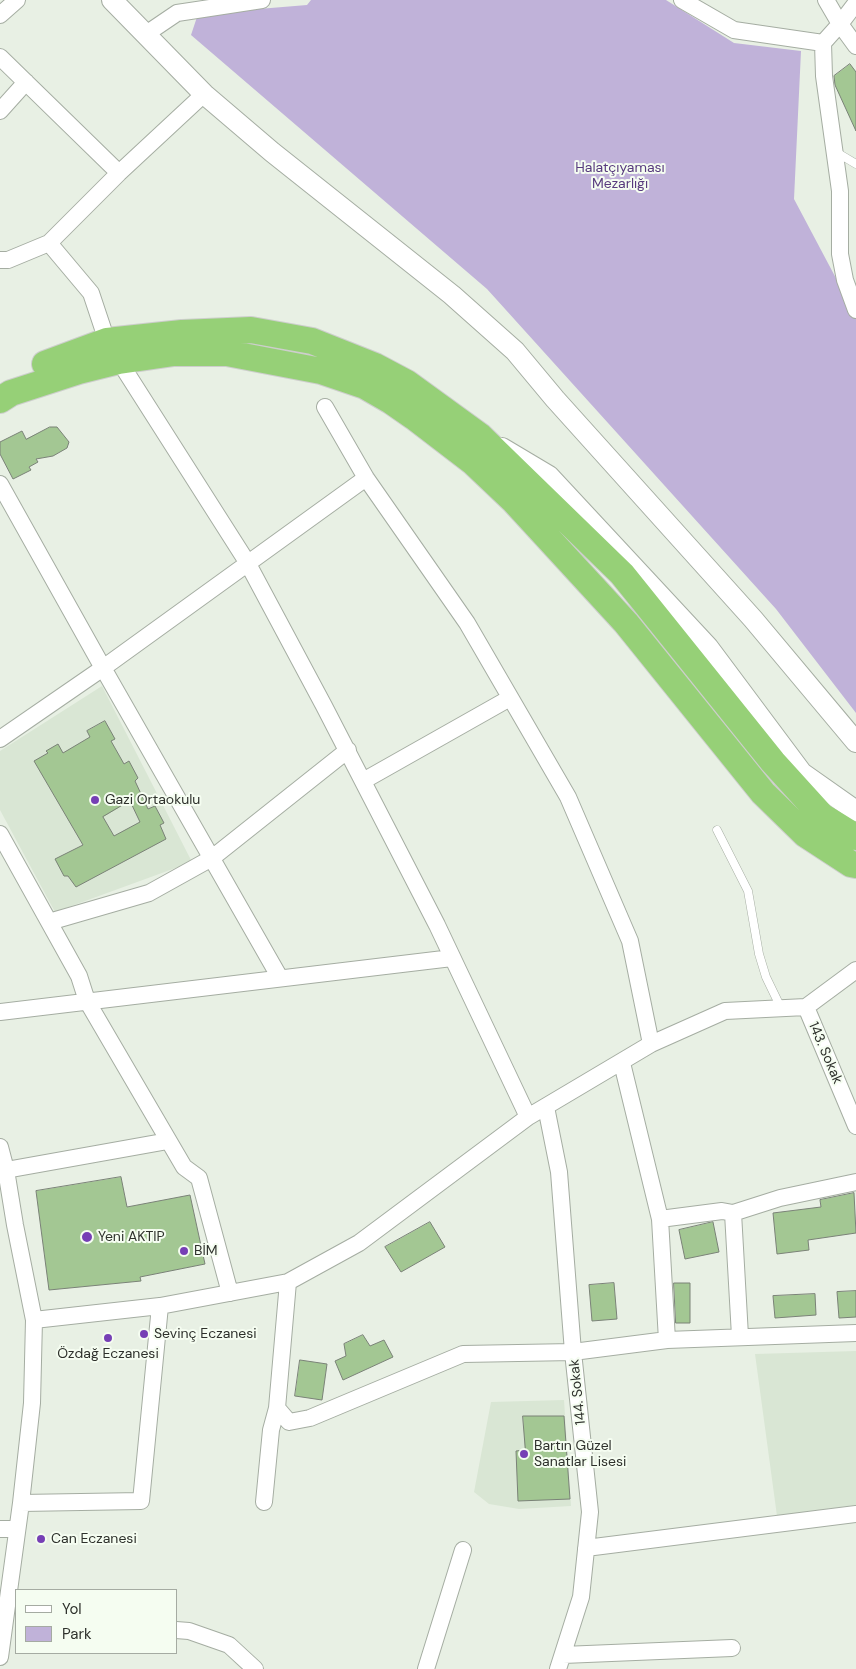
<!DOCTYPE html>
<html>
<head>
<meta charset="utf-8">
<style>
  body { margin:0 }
  #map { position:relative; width:856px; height:1669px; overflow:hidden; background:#e8f0e4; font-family:"DM Sans",sans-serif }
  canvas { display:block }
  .legend { position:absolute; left:15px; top:1589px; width:162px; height:65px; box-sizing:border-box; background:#f5fdf1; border:1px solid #a5aba2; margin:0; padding:6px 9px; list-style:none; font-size:15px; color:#2e312c }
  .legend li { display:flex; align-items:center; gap:10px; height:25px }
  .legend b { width:25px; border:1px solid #a5aba2 }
</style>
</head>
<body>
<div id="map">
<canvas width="856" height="1669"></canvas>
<ul class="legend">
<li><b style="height:6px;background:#fff"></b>Yol</li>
<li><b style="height:14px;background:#c0b2d9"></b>Park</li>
</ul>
</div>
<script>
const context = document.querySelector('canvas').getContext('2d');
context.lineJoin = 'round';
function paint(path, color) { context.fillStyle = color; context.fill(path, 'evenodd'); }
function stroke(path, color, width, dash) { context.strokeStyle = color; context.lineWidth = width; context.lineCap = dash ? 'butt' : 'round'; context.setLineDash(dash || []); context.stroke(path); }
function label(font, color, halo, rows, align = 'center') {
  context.font = font + ' "DM Sans",sans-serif'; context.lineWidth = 4; context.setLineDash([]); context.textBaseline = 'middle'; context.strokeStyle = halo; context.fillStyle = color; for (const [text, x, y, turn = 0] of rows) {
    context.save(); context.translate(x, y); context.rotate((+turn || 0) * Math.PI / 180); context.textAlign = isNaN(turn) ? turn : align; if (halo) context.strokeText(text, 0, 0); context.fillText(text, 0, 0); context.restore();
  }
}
paint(new Path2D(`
  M102,686L192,862L55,912L0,810V751Z
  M856,1351V1505L777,1516L755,1354Z
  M564,1400L571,1506L519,1509L489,1504L474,1492L491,1402Z`), '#d9e6d4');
paint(new Path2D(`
  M311,0H666L734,43L801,51L794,199L856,316V713L776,609L487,289L191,35L198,14L307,5Z`), '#c0b2d9');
const building = new Path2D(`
  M850,64L856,72V131L835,85L834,76Z
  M50,427H57L69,442L67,448L53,456L36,459L38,462L29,467L31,470L13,479L0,454V442L22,431L26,439Z
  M105,721L115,739L111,741L124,764L129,761L138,778L135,781L148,809L155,806L164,823L160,825L166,839L76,887L68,876H64L55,859L83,845L34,761L48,753L46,751L58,744L63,753L90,737L87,731ZM130,801L140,822L114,836L103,817Z
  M121,1177L127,1207L190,1195L205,1264L140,1277L141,1281L49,1290L36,1191Z
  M854,1193L856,1233L808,1240L809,1250L777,1254L773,1213L821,1207L820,1200Z
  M430,1222L445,1247L401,1272L385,1247Z
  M713,1222L719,1252L685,1259L679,1230Z
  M614,1283L617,1319L592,1321L589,1285Z
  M674,1283H690V1323H676Z
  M856,1291V1317L839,1318L837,1292Z
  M815,1294L816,1315L775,1318L773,1296Z
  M363,1335L370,1346L384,1340L393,1357L343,1380L335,1361L346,1356L344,1344Z
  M300,1360L327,1364L322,1400L295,1396Z
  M523,1416H564L570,1499L518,1501L516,1451L525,1450Z`);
paint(building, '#a3c793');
stroke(building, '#7a8277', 1);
const service = new Path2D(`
  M836,152L856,164
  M717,830L748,891L759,954L766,977L781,1008`);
const minor = new Path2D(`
  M682,0L734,30L823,43L840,24L826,0
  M856,3L840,24L856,46
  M0,15L17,0
  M146,34L177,13L262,0
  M823,43L824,76L840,191V254L845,280L856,310
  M0,57L119,173
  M0,111L26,82
  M49,243L91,293L107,341
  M0,260H8L49,243L119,173L204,94
  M119,361L247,562L324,706L437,925L528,1117
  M325,407L366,478L467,623L568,797L630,941L651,1044
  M0,484L103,668L280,978
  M0,739L103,668L366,478
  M363,781L510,698
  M0,834L79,976L87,1001L184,1167L199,1178L230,1293
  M49,922L149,893L212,858L348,750
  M806,1007L856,1126
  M0,1012L452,958
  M622,1063L660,1219L667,1340
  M546,1107L559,1172L573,1352L590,1512L581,1597L558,1669
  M0,1147L6,1170L15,1225L34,1320L32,1403L21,1503L0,1657
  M6,1170L168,1141
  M733,1213L740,1336
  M660,1219L722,1211L733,1213L780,1198L856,1182
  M288,1282L277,1408L289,1422L310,1418L463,1354L573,1352L667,1340L856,1333
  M34,1320L160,1306L288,1282L359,1243L528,1117L651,1044L725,1011L806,1007L856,970
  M264,1502L271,1430L277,1408
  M21,1503L141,1501L160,1306
  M0,1529H17
  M586,1548L856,1514
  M176,1630L189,1631L229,1645L255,1669
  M563,1655L732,1648
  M426,1669L463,1550`);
const tertiary = new Path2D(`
  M112,0L204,94L272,152L452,295L515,351L555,399L753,619L856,742
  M502,448L549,476L708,647L802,773L856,811`);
const trunk = new Path2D(`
  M45,364L107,341L182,333L251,330L312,341L375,366L407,383L480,436L622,574L773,762L822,816L856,837
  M0,400L11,393L79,371L119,361L174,353H227L321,371L365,386L391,401L414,417L474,463L513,500L626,623L763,793L805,834L851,864L856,865`);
stroke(service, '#a5ada2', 9);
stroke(minor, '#a5ada2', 18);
stroke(tertiary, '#a5ada2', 22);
stroke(trunk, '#cdcecc', 28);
stroke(service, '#fff', 8);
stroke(minor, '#fff', 16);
stroke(tertiary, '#fff', 20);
stroke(trunk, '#96d077', 26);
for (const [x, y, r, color] of [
  [95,800,5,"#763fb5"],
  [87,1237,6,"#763fb5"],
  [184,1251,5,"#763fb5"],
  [144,1334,5,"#763fb5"],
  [108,1338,5,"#763fb5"],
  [524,1454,5,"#763fb5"],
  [41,1539,5,"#763fb5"]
]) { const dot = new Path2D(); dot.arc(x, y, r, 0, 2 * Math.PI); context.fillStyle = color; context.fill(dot); stroke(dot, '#f5fdf1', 2); }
label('14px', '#583b7e', '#f5fdf1', [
  ["Halatçıyaması",620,168],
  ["Mezarlığı",620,184]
]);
label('14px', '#2e312c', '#f5fdf1', [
  ["Gazi Ortaokulu",105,800],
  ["Yeni AKTIP",98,1237],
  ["BİM",194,1251],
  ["Sevinç Eczanesi",154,1334],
  ["Özdağ Eczanesi",108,1354,"center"],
  ["Bartın Güzel",534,1446],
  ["Sanatlar Lisesi",534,1462],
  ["Can Eczanesi",51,1539]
], 'left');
label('14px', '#2e312c', '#f5fdf1', [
  ["143. Sokak",825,1053,67],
  ["144. Sokak",578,1392,-96]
]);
</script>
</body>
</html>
